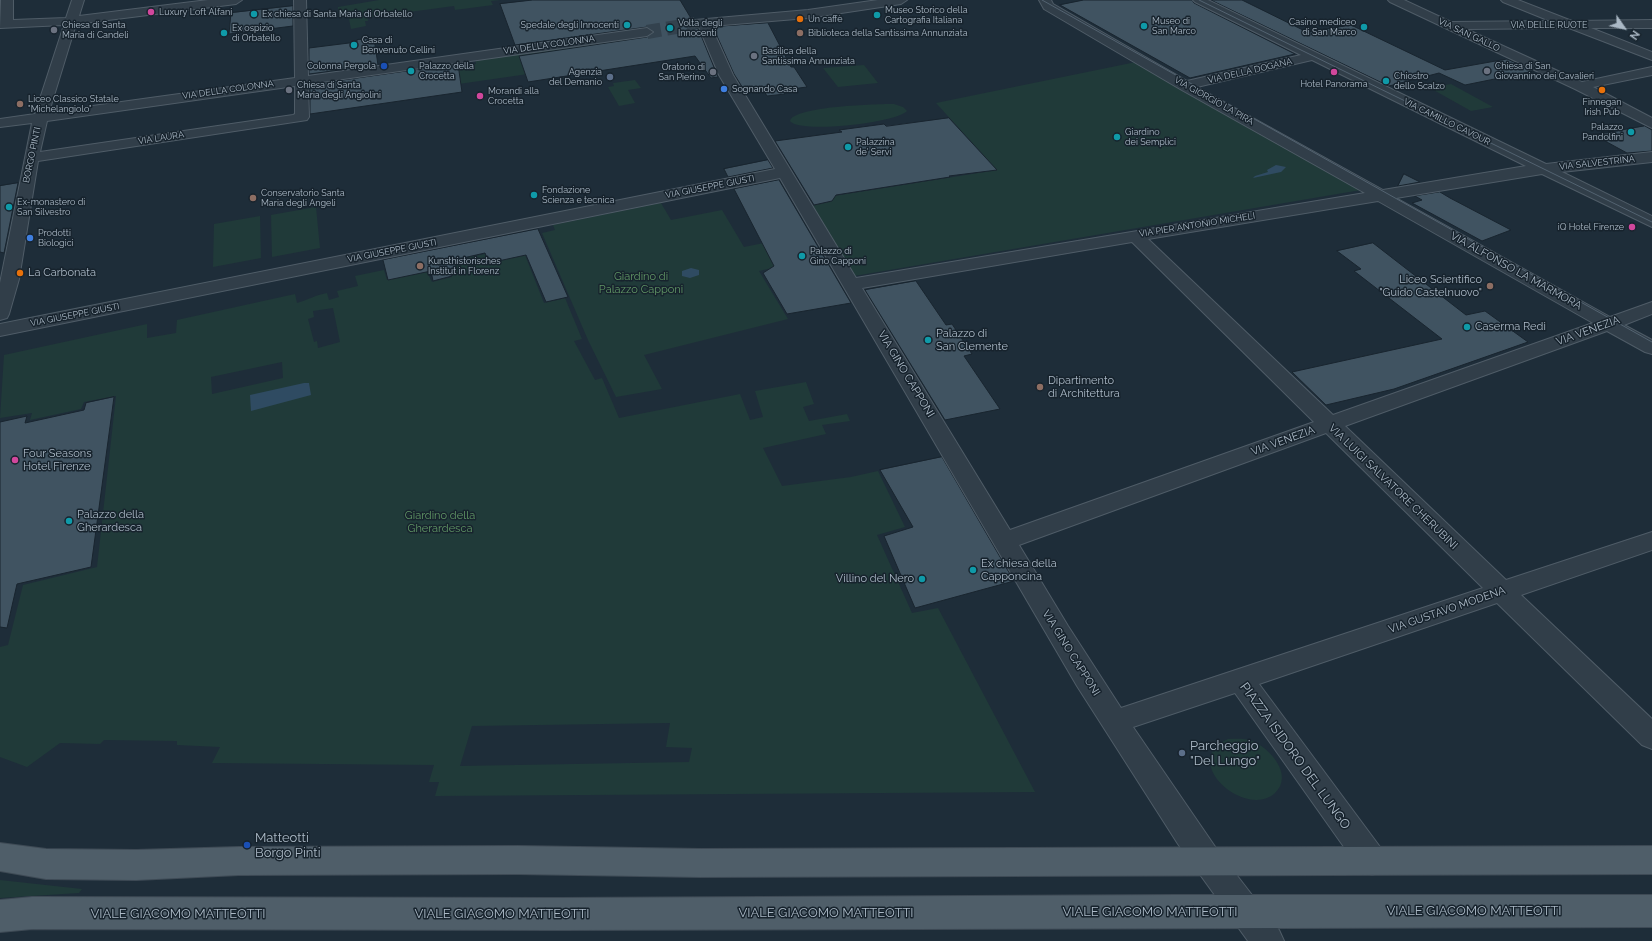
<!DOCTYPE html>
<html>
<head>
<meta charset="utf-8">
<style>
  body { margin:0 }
  #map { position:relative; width:1652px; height:941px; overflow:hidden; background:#1e2d39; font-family:Raleway,sans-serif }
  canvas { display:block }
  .north { position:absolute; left:1604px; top:8px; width:40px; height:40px; -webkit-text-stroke:3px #17232d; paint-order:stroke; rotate:124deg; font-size:11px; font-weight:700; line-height:16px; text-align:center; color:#abb9c6 }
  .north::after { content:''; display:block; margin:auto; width:14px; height:18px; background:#abb9c6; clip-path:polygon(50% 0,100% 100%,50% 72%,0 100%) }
</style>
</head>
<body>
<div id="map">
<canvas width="1652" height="941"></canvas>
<div class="north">N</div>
</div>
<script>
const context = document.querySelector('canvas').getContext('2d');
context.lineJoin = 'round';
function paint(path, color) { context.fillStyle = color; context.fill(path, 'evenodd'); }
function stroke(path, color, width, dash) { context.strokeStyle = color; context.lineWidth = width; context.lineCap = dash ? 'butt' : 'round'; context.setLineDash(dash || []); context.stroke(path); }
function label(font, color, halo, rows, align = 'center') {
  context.font = font + ' Raleway,sans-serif'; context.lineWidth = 3; context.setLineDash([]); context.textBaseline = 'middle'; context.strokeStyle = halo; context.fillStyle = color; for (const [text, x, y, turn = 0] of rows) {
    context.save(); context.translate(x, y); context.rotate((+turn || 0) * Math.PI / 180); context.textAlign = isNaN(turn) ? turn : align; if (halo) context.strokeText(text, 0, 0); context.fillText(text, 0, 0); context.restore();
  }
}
paint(new Path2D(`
  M379,0H501L491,1L493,5L455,10L454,6L372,17L371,15H367L368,21H365L366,26L351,29L349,19L351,18L350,11L338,12V7Z
  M647,34L660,55L431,88L458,67L476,64L475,58Z
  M1136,62L1361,190L854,276L812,206L832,201L834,196L997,170L936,103Z
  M864,65L878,83L838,87L823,68Z
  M635,80L641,88L628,90L635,103L619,106L608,87L614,86L613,83Z
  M1451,84L1493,107L1471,111L1430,88Z
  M894,104L903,107L907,111C896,123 800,134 790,121C794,106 878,104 894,104Z
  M661,203L671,220L722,210L744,247L764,243L781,266L759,271L788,319L644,355L662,389L616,397L588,340L542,233L555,230L553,225Z
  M316,207L320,248L272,257L271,215Z
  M260,216L261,258L213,267L214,224Z
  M485,254L487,263L525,255L544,303L565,298L582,339L574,341L595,380L602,378L619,418L740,394L750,420L763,417L755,391L806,382L814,404L803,407L809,421L847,414L850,421L822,425L826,434L763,448L782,486L851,477L878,471L905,527L877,535L912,613L938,608L1035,792L435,796L439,782H429L434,765L212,763L220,747L177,745V741L104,740L100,744L60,743L27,767L0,757V647L8,645L23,585L97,567L116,396L84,402L81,409L30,420L32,413L0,418L4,355L147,324V338L176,333L177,320L295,294L297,303C308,300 315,295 327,293L329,300L339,297L337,291L358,286L355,276L384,270L387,280L427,272L432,282L452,277L450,270L454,260ZM333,308L340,342L318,348L317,341L314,342L308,319L314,317L313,311ZM282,362L283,378L212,394L211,377ZM670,723L666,747L692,748L689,762L460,766L472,726Z
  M1228,739C1236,739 1244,738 1252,741C1270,748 1294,775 1275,793C1246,820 1178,761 1228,739Z
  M0,880L82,889L79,893L0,898Z`), '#203a39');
paint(new Path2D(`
  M1276,165L1286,167L1281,172L1253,178L1255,176L1268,172L1267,170Z
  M691,268L699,270V275L690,278L682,276V271Z
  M304,383H309L311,395L251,411L250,395Z`), '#2f4b62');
const building = new Path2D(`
  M533,0H680L692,20L688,25L691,28H698L718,77L711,78L695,56L528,82L519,56L647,37L654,32L647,27L515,45L500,4Z
  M1084,0H1192L1194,3L1295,54L1190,78L1060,5Z
  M1211,0H1242L1307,32L1351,25L1445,70L1507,59L1534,71L1465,85L1439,73L1389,86Z
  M293,6V26L229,34L231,13Z
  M768,23L791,67H794L807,87L783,90L785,94L767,96L764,91L746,93L734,74L713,27Z
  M374,38L378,65L309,74V48L357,42V40Z
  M458,64L462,92L310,114V85Z
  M949,118L997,170L949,176L950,177L836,195L832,201L814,205L775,141L842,132L839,130L884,124L886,126Z
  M1645,126L1652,130V151L1627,153L1594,135Z
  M768,160L773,168L728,177L724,169Z
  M1404,174L1420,182L1398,186Z
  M779,180L851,303L787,314L763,273L774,266L734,189Z
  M18,183L4,253L0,252V186Z
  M1440,192L1450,198L1511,230L1482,241L1412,203L1422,200L1415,196Z
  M538,229L568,297L546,302L526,255L489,263L485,253L454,260L457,269L450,270L452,276L433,281L431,271L388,280L383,260Z
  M1373,243L1466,315L1485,311L1528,342L1394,389L1326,405L1292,372L1442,339L1354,271L1361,269L1337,251Z
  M916,281L946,325L952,324L972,354L964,356L1000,409L945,420L865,290Z
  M114,397L91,567L17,584L7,628L0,627V422L27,416L25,423L84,410L86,403Z
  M942,457L1014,581L915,608L884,536L913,527L880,470Z`);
paint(building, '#405361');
stroke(building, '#19252f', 1);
stroke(new Path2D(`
  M647,32L695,24`), '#33424e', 14, [14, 6]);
const minor = new Path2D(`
  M1,0H13V20L66,18L72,0H84L79,16L208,0H242L236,4L76,24L49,112L295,78L294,0H306L308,76L647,28L653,32L647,36L308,84L309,117L307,120L38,161L19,279L9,314L7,318L0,320V283L32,123L0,127V119L35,114L64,25L0,28ZM295,86V114L293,115L40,152L47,121Z
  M878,0H907L901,4L808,18L711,26L733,75L856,278L1365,193L1180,89L1044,9L1039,0H1051L1053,4L1187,81L1301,55L1195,2L1193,0H1208L1546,164L1652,152V162L1562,172L1652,216V227L1542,174L1396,198L1610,317L1652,302V314L1624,325L1652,340V354L1645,352L1607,331L1345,426L1506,580L1652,532V550L1521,595L1652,719V749L1642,745L1497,603L1259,684L1383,851L1387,861L1383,871L1372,875L1361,871L1235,693L1133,727L1218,851L1279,930L1284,941H1248L1178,844L1077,686L780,178L0,336V324L775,169L719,75L699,27H691L689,24L695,20L808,10ZM1312,60L1526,166L1383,190L1197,87ZM1378,201L1593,323L1333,415L1148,239ZM1132,242L1314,422L1010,530L862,288ZM1326,433L1483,588L1121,708L1068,626L1019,545Z
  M1388,0H1404L1451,22L1550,21L1503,2L1501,0H1518L1572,21L1652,20V28H1591L1652,52V60L1569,28L1466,29L1582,82L1652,67V75L1593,87L1652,118V128L1575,89L1390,2Z`);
const primary = new Path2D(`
  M0,843L46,849L136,850L239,847L518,846L700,849L1652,846V874L700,877L518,874L239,875L136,880L46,879L0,871Z
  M1172,895H1652V927L558,930L32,929L0,932V900L32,897L558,898Z`);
stroke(minor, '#4f5c67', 2);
stroke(primary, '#3e4a55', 2);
paint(minor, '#313e49');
paint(primary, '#4f5e69');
stroke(new Path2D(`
  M1042,0L1652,342
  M1199,0L1652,222`), '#536371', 1);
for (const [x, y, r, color] of [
  [151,12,4,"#d1479c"],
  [254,14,4,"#0f9aa8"],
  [877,15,4,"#0f9aa8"],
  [800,19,4,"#e8710a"],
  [627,25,4,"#0f9aa8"],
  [1144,26,4,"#0f9aa8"],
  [1364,27,4,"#0f9aa8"],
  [670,28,4,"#0f9aa8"],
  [54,30,4,"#6b7280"],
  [224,33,4,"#0f9aa8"],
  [800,33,4,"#8d6e63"],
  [354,45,4,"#0f9aa8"],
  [754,56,4,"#6b7280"],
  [384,66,4,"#1a4fb4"],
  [411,71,4,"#0f9aa8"],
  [1487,71,4,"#6b7280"],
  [713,72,4,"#6b7280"],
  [1334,72,4,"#d1479c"],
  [610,77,4,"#5c6f8a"],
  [1386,81,4,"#0f9aa8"],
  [724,89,4,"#3f7fe0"],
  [289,90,4,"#6b7280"],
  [1602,90,4,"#e8710a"],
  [480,96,4,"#d1479c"],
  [20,104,4,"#8d6e63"],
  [1631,132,4,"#0f9aa8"],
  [1117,137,4,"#0f9aa8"],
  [848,147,4,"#0f9aa8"],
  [534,195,4,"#0f9aa8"],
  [253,198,4,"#8d6e63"],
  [9,207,4,"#0f9aa8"],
  [1632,227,4,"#d1479c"],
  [30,238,4,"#3f7fe0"],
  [802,256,4,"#0f9aa8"],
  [420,266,4,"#8d6e63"],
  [20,273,4,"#e8710a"],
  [1490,286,4,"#8d6e63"],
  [1467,327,4,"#0f9aa8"],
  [928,340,4,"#0f9aa8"],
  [1040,387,4,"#8d6e63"],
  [15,460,4,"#d1479c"],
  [69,521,4,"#0f9aa8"],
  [973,570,4,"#0f9aa8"],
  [922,579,4,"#0f9aa8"],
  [1182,753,4,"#5c6f8a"],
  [247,845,4,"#1a4fb4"]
]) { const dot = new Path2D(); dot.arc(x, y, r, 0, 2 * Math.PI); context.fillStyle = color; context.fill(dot); stroke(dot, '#17232d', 1.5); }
label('9px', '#abb9c6', '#17232d', [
  ["Museo Storico della",885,10],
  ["Cartografia Italiana",885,20],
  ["Luxury Loft Alfani",159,12],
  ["Ex chiesa di Santa Maria di Orbatello",262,14],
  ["Un caffè",808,19],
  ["Museo di",1152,21],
  ["San Marco",1152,31],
  ["Casino mediceo",1356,22,"right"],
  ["di San Marco",1356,32,"right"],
  ["Volta degli",678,23],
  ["Innocenti",678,33],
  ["Chiesa di Santa",62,25],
  ["Maria di Candeli",62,35],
  ["Spedale degli Innocenti",619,25,"right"],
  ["Ex ospizio",232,28],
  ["di Orbatello",232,38],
  ["Biblioteca della Santissima Annunziata",808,33],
  ["Casa di",362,40],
  ["Benvenuto Cellini",362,50],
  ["Basilica della",762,51],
  ["Santissima Annunziata",762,61],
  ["Colonna Pergola",376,66,"right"],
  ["Palazzo della",419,66],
  ["Crocetta",419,76],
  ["Chiesa di San",1495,66],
  ["Giovannino dei Cavalieri",1495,76],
  ["Oratorio di",705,67,"right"],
  ["San Pierino",705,77,"right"],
  ["Agenzia",602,72,"right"],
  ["del Demanio",602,82,"right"],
  ["Chiostro",1394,76],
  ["dello Scalzo",1394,86],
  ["Hotel Panorama",1334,84,"center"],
  ["Chiesa di Santa",297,85],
  ["Maria degli Angiolini",297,95],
  ["Sognando Casa",732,89],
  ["Morandi alla",488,91],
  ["Crocetta",488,101],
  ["Liceo Classico Statale",28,99],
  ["\"Michelangiolo\"",28,109],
  ["Finnegan",1602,102,"center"],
  ["Irish Pub",1602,112,"center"],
  ["Palazzo",1623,127,"right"],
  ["Pandolfini",1623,137,"right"],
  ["Giardino",1125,132],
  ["dei Semplici",1125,142],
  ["Palazzina",856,142],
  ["de' Servi",856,152],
  ["Fondazione",542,190],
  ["Scienza e tecnica",542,200],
  ["Conservatorio Santa",261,193],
  ["Maria degli Angeli",261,203],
  ["Ex-monastero di",17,202],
  ["San Silvestro",17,212],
  ["iQ Hotel Firenze",1624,227,"right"],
  ["Prodotti",38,233],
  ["Biologici",38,243],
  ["Palazzo di",810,251],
  ["Gino Capponi",810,261],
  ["Kunsthistorisches",428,261],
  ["Institut in Florenz",428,271]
], 'left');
label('9px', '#abb9c6', '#17232d', [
  ["VIA DELLE RUOTE",1549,25],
  ["VIA SAN GALLO",1469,35,25],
  ["VIA DELLA COLONNA",549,45,-8],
  ["VIA DELLA DOGANA",1250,71,-13],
  ["VIA DELLA COLONNA",228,90,-8],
  ["VIA GIORGIO LA PIRA",1214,101,29],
  ["VIA CAMILLO CAVOUR",1447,122,26],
  ["VIA LAURA",161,138,-9],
  ["BORGO PINTI",32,155,-78],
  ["VIA SALVESTRINA",1597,163,-6],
  ["VIA GIUSEPPE GIUSTI",710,187,-11],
  ["VIA PIER ANTONIO MICHELI",1197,225,-9],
  ["VIA GIUSEPPE GIUSTI",392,251,-11],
  ["VIA GIUSEPPE GIUSTI",75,315,-11]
]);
label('11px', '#abb9c6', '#17232d', [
  ["VIA ALFONSO LA MARMORA",1516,271,29],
  ["VIA VENEZIA",1588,331,-20],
  ["VIA GINO CAPPONI",906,374,59],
  ["VIA VENEZIA",1283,441,-20],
  ["VIA LUIGI SALVATORE CHERUBINI",1393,487,44],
  ["VIA GUSTAVO MODENA",1447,610,-19],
  ["VIA GINO CAPPONI",1071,653,58]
]);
label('11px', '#abb9c6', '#17232d', [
  ["La Carbonata",28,273],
  ["Liceo Scientifico",1482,280,"right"],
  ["\"Guido Castelnuovo\"",1482,293,"right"],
  ["Caserma Redi",1475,327],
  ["Palazzo di",936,334],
  ["San Clemente",936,347],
  ["Dipartimento",1048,381],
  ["di Architettura",1048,394],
  ["Four Seasons",23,454],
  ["Hotel Firenze",23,467],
  ["Palazzo della",77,515],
  ["Gherardesca",77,528],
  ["Ex chiesa della",981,564],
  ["Capponcina",981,577],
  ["Villino del Nero",914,579,"right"]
], 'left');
label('11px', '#619866', '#17232d', [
  ["Giardino di",641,277],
  ["Palazzo Capponi",641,290],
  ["Giardino della",440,516],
  ["Gherardesca",440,529]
]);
label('13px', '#abb9c6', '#17232d', [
  ["Parcheggio",1190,746],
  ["\"Del Lungo\"",1190,761],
  ["Matteotti",255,838],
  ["Borgo Pinti",255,853]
], 'left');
label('13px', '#abb9c6', '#17232d', [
  ["PIAZZA ISIDORO DEL LUNGO",1295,756,54],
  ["VIALE GIACOMO MATTEOTTI",1474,911],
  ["VIALE GIACOMO MATTEOTTI",1150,912],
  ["VIALE GIACOMO MATTEOTTI",826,913],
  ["VIALE GIACOMO MATTEOTTI",178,914],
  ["VIALE GIACOMO MATTEOTTI",502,914]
]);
</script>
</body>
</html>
